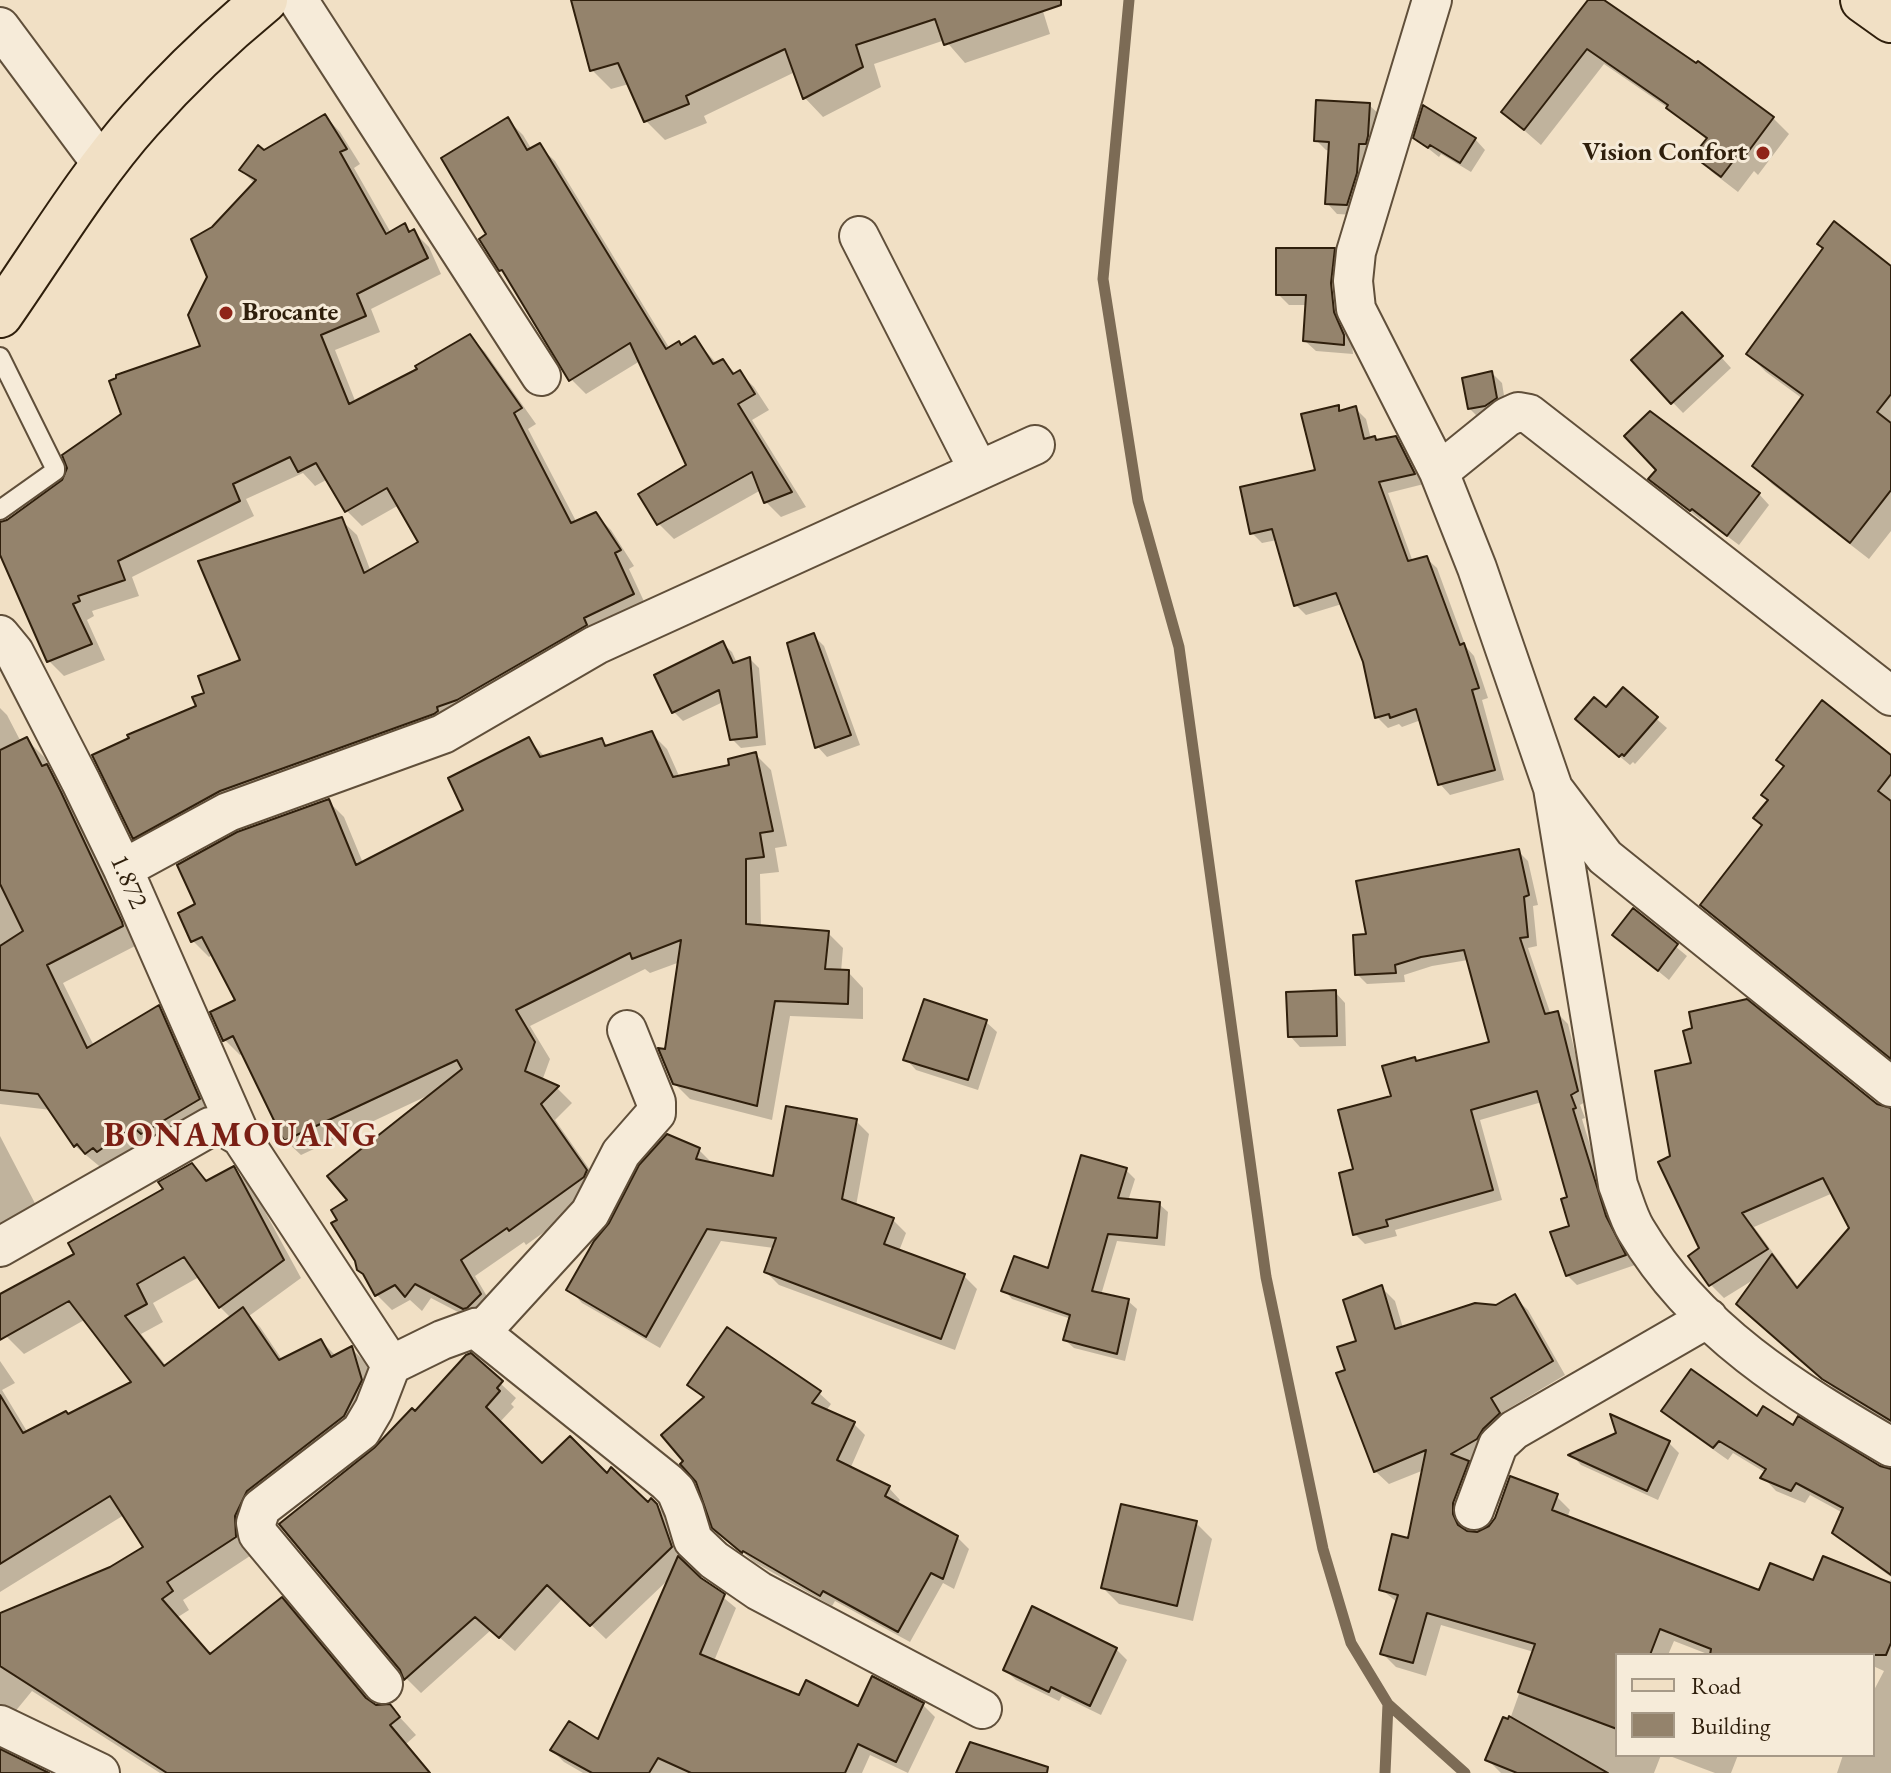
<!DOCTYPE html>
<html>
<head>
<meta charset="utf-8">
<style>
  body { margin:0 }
  #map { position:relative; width:1891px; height:1773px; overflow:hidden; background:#f1e0c5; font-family:"EB Garamond",serif }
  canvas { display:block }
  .legend { position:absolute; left:1615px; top:1653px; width:260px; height:104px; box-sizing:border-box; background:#f6ebd9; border:2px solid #a69987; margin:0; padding:10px 14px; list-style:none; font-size:24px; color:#2f1f0c }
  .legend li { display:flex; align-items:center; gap:16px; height:40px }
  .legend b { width:40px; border:2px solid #a69987 }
</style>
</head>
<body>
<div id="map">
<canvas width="1891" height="1773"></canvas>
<ul class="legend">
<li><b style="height:10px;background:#f1e0c5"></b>Road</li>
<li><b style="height:22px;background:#94836c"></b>Building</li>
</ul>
</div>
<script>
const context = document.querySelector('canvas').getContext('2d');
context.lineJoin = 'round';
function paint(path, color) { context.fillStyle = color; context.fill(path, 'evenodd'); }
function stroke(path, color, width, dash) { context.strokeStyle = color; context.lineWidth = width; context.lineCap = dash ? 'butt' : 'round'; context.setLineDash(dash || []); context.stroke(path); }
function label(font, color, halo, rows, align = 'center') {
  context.font = font + ' "EB Garamond",serif'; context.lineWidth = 6; context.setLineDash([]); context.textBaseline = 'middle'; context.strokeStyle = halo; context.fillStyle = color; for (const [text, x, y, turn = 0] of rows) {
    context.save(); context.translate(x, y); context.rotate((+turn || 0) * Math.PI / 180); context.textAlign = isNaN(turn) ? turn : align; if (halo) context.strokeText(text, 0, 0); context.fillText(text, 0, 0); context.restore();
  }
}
paint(new Path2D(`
  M573,0H1044L1042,8L1050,34L965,63L945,40L874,64L881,87L823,117L805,98L795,72L704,116L707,123L665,140L646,121L629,84L611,89L592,70Z
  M1590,0H1600L1773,118L1789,134L1758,175L1754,171L1738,192L1712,172L1696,156L1707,140L1671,110L1604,64L1541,145L1503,112Z
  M1369,105L1380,115L1357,215L1337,214L1327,203L1330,151L1326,150L1316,140Z
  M325,116L340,132L360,164L354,168L391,233L405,226L412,233L414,232L429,247L441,274L371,309L380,332L335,350L356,403L419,370L470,337L485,352L536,424L528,429L577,523L595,514L611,530L634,566L629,569L648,610L601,641L150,853L134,837L198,707L207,694L242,661L341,520L357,535L371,572L421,543L399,505L362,526L347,511L328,479L315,486L303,473L246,499L254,516L132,577L139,596L92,611L94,616L87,620L105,660L64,676L48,660L0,549V523L8,522L64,482L123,414L203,347L213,229L255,184L241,170L264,152Z
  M508,120L523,135L532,150L539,146L555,161L670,349L682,347L695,339L717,364L723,361L736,374L739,372L754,387L769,410L752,420L806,507L781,517L766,502L761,490L674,539L659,524L689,466L640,361L586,394L571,379L509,278L501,270L489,235Z
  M1415,138L1475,139L1485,150L1471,172L1441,154L1439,157Z
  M1334,250L1344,260L1353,354L1316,351L1305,341L1307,305H1289L1278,294ZM1332,257H1336L1332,293H1328Z
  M1891,268V531L1869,559L1772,484L1754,466L1803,399L1766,372L1748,354Z
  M1692,325L1731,368L1683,413L1633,361Z
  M1492,373L1502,383L1506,408L1480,419L1469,408Z
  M1338,408L1343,412L1355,408L1366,419L1371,439L1375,438L1378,442L1395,438L1406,448L1424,484L1388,493L1413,562L1426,558L1437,568L1466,647L1474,656L1488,698L1482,700L1504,780L1450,795L1440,784L1421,720L1402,727L1399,724L1388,728L1377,717L1365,661L1342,604L1306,615L1296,605L1277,540L1262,543L1252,533L1317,471Z
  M1650,479L1759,494L1769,505L1739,545L1703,518L1701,520Z
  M814,636L824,646L860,745L827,757L817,746Z
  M722,643L732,652L737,663L750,659L759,668L766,745L741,748L732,739L723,702L683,721L674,712Z
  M1623,690L1667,728L1635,764L1633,762L1630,765L1587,729Z
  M0,708L7,715L21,742L27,740L44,757L52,772L64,784L139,944L63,983L94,1046L159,1008L176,1025L217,1117L104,1170L75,1146L51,1110L0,1104Z
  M652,734L667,749L680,778L732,766L756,755L771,770L787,846L775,848L779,872L760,874L761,928L828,933L843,948L841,972H848L863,988V1019L790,1016L772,1120L690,1099L674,1083L666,1051L680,962L650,973L645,969L530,1026L550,1059L542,1081L557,1088L572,1103L555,1120L602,1187L599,1193L526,1245L524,1242L475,1276L495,1310L479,1323L431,1298L422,1311L410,1300L392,1310L377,1295L340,1221L350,1201L429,1095L301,1155L285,1140L244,1053L240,1055L225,1040L238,1001L214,954L209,957L193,941L181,914L197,905L328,801L344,817L363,863L466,811L529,740L545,757L602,740L609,747Z
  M1891,757V1060L1723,925L1703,905Z
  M1518,851L1528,861L1538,905L1533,906L1537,946L1528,948L1551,1015L1558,1014L1568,1024L1587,1101L1580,1105L1585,1118L1582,1119L1615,1228L1635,1265L1577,1285L1567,1275L1571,1227L1569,1198L1542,1102L1480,1120L1502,1200L1395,1230L1397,1236L1365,1244L1355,1234L1356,1171L1414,1059L1418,1062L1491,1043L1468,960L1432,966L1404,975L1405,982L1367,984L1357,974L1368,935Z
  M1633,911L1687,956L1669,980L1614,935Z
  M1335,992L1345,1003L1346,1046L1300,1047L1290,1036Z
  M986,1022L997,1032L978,1090L916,1070L906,1059Z
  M856,1121L869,1134L856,1206L892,1219L906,1233L899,1251L964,1276L977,1289L955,1350L779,1285L766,1272L774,1248L721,1241L660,1348L582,1303L569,1289L699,1150L712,1163L775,1178Z
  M0,1136L39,1211L0,1233Z
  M1660,1163L1891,1169V1425L1838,1392L1753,1318L1758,1277L1724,1298L1711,1285L1702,1248ZM1833,1193L1851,1228L1799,1288L1754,1227Z
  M192,1165L209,1182L234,1169L251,1186L301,1278L249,1316L260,1327L283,1361L321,1341L337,1357L352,1349L369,1366L378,1398L264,1509L253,1554L183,1600L189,1610L178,1617L211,1656L281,1599L372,1704L376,1707L389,1706L407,1725L416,1735L406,1744L407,1748L430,1773H160L32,1691L0,1730V1615L111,1569L146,1547L124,1515L0,1592V1361L15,1383L2,1390L28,1433L69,1416L134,1383L86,1319L24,1354L6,1336L0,1321V1297L76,1254L166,1189ZM199,1277L220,1307L231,1318L167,1367L141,1334L163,1322L153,1303Z
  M1126,1170L1135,1179L1128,1201L1159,1204L1168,1212L1165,1246L1117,1241L1101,1295L1128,1301L1137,1309L1125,1361L1074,1348L1065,1340L1071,1319L1012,1299L1004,1290L1049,1271Z
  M1381,1287L1395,1301L1403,1328L1497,1307L1514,1297L1528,1310L1565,1375L1503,1412L1512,1428L1490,1452L1470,1465L1481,1476L1466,1518L1467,1533L1477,1534L1556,1496L1570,1510L1567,1518L1760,1592L1814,1583L1888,1584L1891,1579V1773H1837L1843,1755H1873V1692L1884,1671L1873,1666V1655H1710L1674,1641L1668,1655H1617V1755H1661L1654,1773H1501L1488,1760L1509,1722L1534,1652L1441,1625L1426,1676L1396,1667L1383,1654L1398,1603L1381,1589L1410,1541L1424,1470L1389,1484L1375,1471L1348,1371Z
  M470,1355L516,1398L511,1404L514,1407L499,1423L542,1466L607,1476L648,1505L651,1500L672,1521L686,1563L684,1565L736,1608L714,1661L800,1697L858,1708L923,1705L935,1717L908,1773L870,1755L862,1773H583L564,1762L552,1750L599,1742L669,1579L606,1639L563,1598L515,1651L491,1630L421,1693L406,1678L402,1669L376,1450L415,1414Z
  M689,1385L819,1393L831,1404L826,1411L854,1424L865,1435L850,1469L889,1488L900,1500L897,1505L957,1537L969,1549L954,1589L943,1583L910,1642L835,1601L832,1606L754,1562L714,1527L705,1399Z
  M1664,1410L1757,1419L1794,1428L1880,1468L1891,1471V1577L1849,1546L1835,1533L1843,1513L1810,1495L1805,1503L1776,1491L1763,1477L1766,1473L1733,1453L1728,1460L1677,1424Z
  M1669,1443L1679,1453L1658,1500L1581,1465L1572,1455Z
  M1196,1523L1212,1539L1193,1621L1119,1604L1103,1588Z
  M1116,1649L1127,1660L1101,1715L1062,1696L1059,1701L1016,1680L1005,1670Z
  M1667,1755H1738L1731,1773H1715Z`), '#0003');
stroke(new Path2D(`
  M1129,0L1103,279L1138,501L1179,647L1266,1277L1323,1549L1351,1643L1388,1704L1465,1773
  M1385,1773L1388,1704`), '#7c6b55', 11);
const building = new Path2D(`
  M571,0H1061V5L944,45L935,19L856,45L863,67L803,99L785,49L686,96L689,104L644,122L618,63L590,71Z
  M1588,0H1604L1696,63L1698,61L1774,117L1742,160L1737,156L1721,177L1693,156L1707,138L1666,108L1668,105L1587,49L1524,130L1501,112Z
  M1316,100L1370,103L1368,136L1366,144H1359L1357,173L1347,205L1325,204L1329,142L1314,141Z
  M1423,105L1476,138L1460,163L1430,145L1428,148L1413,138Z
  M325,114L347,149L340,152L386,234L405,223L409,232L414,229L428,258L357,294L366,316L321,335L349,404L417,369L415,366L470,334L522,408L514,413L571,523L596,512L621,550L615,553L634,594L584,618L587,625L457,700L437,707L438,711L434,714L220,791L133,839L92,755L129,738L127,735L196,706L192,697L204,693L198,676L240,660L198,561L342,517L364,573L418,542L387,488L345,512L316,463L298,472L290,457L233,484L240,501L118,561L125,580L78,596L80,601L73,604L92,644L47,662L0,555V522L7,520L62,480L67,468L62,455L121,414L109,381L116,378V375L200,346L188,315L207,277L191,239L212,227L256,180L239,170L258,145L264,150Z
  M508,117L527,150L540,143L666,349L679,341L681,345L695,336L713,364L723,359L733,374L740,370L755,394L738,404L792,492L764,503L752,472L657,525L638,494L686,465L630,343L569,381L502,270L499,271L479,239L486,234L441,158Z
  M1834,221L1891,266V394L1877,412L1891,423V490L1850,543L1752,466L1803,395L1746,354L1823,248L1817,244Z
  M1276,248H1335L1331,283L1334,312L1344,335V345L1303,341L1306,295H1276Z
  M1682,312L1723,356L1671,404L1631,360Z
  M1492,371L1497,398L1485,406L1468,409L1462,378Z
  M1339,405V411L1356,406L1364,439L1375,436L1376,440L1396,436L1415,474L1379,482L1408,561L1427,556L1460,645L1464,643L1479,688L1472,690L1495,770L1438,785L1416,709L1390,718L1389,714L1375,718L1363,662L1336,593L1294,606L1272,529L1250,534L1240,487L1315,470L1301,414Z
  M1650,411L1760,493L1727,536L1692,509L1690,511L1648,479L1656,470L1624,436Z
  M814,633L851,735L815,748L787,643Z
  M723,641L733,663L750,657L757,737L730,740L719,690L672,713L654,675Z
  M1623,687L1658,717L1624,756L1622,754L1619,757L1575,719L1594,697L1606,707Z
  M1822,700L1891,755V774L1878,791L1891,801V1059L1700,905L1762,825L1753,818L1768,800L1761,795L1784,766L1776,760Z
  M652,731L673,777L729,765L728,759L756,752L773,831L760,833L764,857L746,859V924L829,931L825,969L849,970L848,1004L775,1001L757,1106L673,1084L658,1048L665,1049L681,940L632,959L630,953L516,1010L535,1042L525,1071L559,1086L541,1104L587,1170L584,1177L509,1231L507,1228L461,1260L481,1294L467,1308L463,1309L415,1284L405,1297L395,1285L375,1296L363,1274L357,1270L355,1261L331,1223L337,1220L331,1210L347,1200L327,1176L462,1069L457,1060L284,1141L233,1036L223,1041L210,1012L235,1000L202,937L191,942L178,913L195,904L177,865L237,832L329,799L356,865L463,810L448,778L529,737L540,757L602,738L605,746Z
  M27,737L42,766L47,764L61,792L122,922L123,926L47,965L87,1048L159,1005L200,1099L141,1134L133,1127L97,1152L93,1148L85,1154L77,1144L74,1147L38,1094L0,1090V946L23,931L0,884V750Z
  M1519,849L1529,895L1524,897L1528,937L1520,938L1545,1014L1558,1011L1578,1091L1571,1095L1576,1108L1573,1109L1606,1216L1626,1255L1566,1276L1550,1232L1569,1226L1561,1199L1567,1197L1537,1091L1471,1110L1493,1190L1386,1220L1388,1226L1353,1235L1339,1173L1353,1169L1338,1110L1391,1096L1382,1066L1415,1057L1416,1061L1489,1042L1464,950L1421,957L1395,965L1396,973L1355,975L1353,935L1366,934L1356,881Z
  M1633,908L1678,944L1658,971L1612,935Z
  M1336,990L1337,1036L1288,1037L1286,992Z
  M924,999L987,1020L968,1080L903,1060Z
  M1747,999L1877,1104L1891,1108V1421L1822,1379L1736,1304L1772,1254L1797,1288L1849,1228L1823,1178L1742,1213L1768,1249L1709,1286L1688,1256L1699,1248L1658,1162L1670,1156L1655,1071L1691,1063L1683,1031L1692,1028L1689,1012Z
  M786,1106L857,1119L842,1199L894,1218L884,1244L965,1274L941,1339L764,1272L776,1238L707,1229L646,1337L566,1290L594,1241L609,1223L639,1165L667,1134L700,1148L696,1159L773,1176Z
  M1081,1155L1127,1168L1118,1198L1160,1202L1157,1238L1108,1234L1092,1291L1129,1299L1117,1354L1063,1340L1070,1315L1001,1291L1014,1256L1048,1268Z
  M192,1163L206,1181L234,1166L284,1260L219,1308L184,1257L137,1284L147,1304L125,1316L164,1366L243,1307L279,1360L321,1339L331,1357L352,1346L362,1380L344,1416L247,1491L235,1516L236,1537L167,1582L173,1591L162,1599L210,1654L282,1597L366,1698L376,1705L390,1704L400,1717L390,1725L430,1773H167L0,1666V1613L110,1567L143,1547L110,1496L0,1564V1395L23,1433L66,1411L68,1414L131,1382L69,1301L0,1340V1294L74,1254L68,1243L163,1189L158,1182Z
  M1382,1285L1395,1329L1475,1303L1496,1305L1515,1294L1553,1361L1491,1398L1500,1413L1483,1429L1477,1439L1451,1454L1469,1461L1453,1503V1514L1458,1525L1467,1531L1477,1532L1489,1526L1495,1518L1510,1476L1558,1494L1552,1510L1759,1590L1770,1563L1813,1580L1823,1556L1891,1583V1643L1886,1655H1710L1711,1649L1660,1629L1650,1655H1617V1729L1518,1692L1535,1644L1427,1613L1413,1663L1380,1654L1398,1595L1379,1590L1392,1534L1408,1538L1426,1450L1374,1472L1336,1373L1345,1370L1337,1347L1356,1341L1343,1300Z
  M727,1327L821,1391L812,1403L855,1422L837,1460L890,1486L885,1496L958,1536L943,1579L931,1573L898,1632L823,1591L820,1596L743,1551L742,1553L712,1528L696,1482L680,1464L683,1461L661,1435L704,1397L687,1385Z
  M471,1353L503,1381L497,1388L500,1391L486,1407L542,1463L570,1436L607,1473L611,1467L648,1502L651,1498L657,1504L672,1547L590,1626L547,1585L499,1638L475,1617L404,1680L400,1670L279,1524L374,1448L412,1408L415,1411L466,1355Z
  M1691,1369L1757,1416L1763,1406L1793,1425L1798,1416L1880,1466L1891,1469V1575L1832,1533L1843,1508L1796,1483L1791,1491L1760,1478L1766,1469L1719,1441L1713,1448L1661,1411Z
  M1610,1414L1670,1441L1647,1491L1568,1455L1616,1433Z
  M1121,1504L1197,1521L1177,1606L1101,1588Z
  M678,1556L701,1578L725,1594L700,1654L799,1695L806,1680L858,1706L872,1676L924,1703L896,1762L858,1744L845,1773H691L658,1758L649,1773H592L550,1750L569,1721L598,1739Z
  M1032,1606L1117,1648L1090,1706L1051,1687L1049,1692L1003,1670Z
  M1509,1716L1608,1773H1517L1485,1760L1503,1717L1508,1719Z
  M970,1742L1048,1767L1047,1773H956Z
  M0,1749L49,1773H0Z`);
paint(building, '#94836c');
stroke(building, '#2f1f0c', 2);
const lane = new Path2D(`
  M0,357L55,468V471L0,510`);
const street = new Path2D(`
  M298,0L541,376
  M1432,0L1356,252L1353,281L1356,309L1439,472L1477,568L1553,788L1618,1185C1624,1200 1628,1217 1636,1230C1696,1331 1793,1390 1891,1447
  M0,27L104,167
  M859,236L978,469
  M1439,472L1507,417L1518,412L1529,414L1891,696
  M0,635L14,652L81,782L123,869L241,1137
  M1555,791L1605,857L1891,1087
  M123,869L228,812L443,734L596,645L1035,445
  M0,1247L210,1127L223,1126L241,1137L391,1365
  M482,1331L590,1213L621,1153L656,1113V1102L627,1030
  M1474,1510L1498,1445L1514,1430L1708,1318
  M383,1684L258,1534L256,1523L261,1508L361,1431L374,1409L391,1365L442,1340L475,1328L667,1482L676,1491L684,1510L693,1540L714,1560L759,1591L982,1709
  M0,1725L100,1773`);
const primary = new Path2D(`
  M1863,0L1891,20
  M0,315C44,252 89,177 140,120C179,76 220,37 265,0`);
stroke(lane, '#604f3a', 22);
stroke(street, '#604f3a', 42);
stroke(primary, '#2f1f0c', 48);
stroke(lane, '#f6ebd9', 18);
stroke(street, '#f6ebd9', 38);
stroke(primary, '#f1e0c5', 44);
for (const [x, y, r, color] of [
  [1763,153,8,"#8f2418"],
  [226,313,8,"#8f2418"]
]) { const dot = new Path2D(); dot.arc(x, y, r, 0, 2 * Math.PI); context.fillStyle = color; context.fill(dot); stroke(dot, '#f6ebd9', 3); }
label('bold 26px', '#2f1f0c', '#f6ebd9', [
  ["Vision Confort",1747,153],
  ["Brocante",242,313,"left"]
], 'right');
label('26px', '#2f1f0c', '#f6ebd9', [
  ["1.872",128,882,66]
]);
context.letterSpacing = '2px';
label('bold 34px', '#7a1f14', '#f6ebd9', [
  ["BONAMOUANG",241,1137]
]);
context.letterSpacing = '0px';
</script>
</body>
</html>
